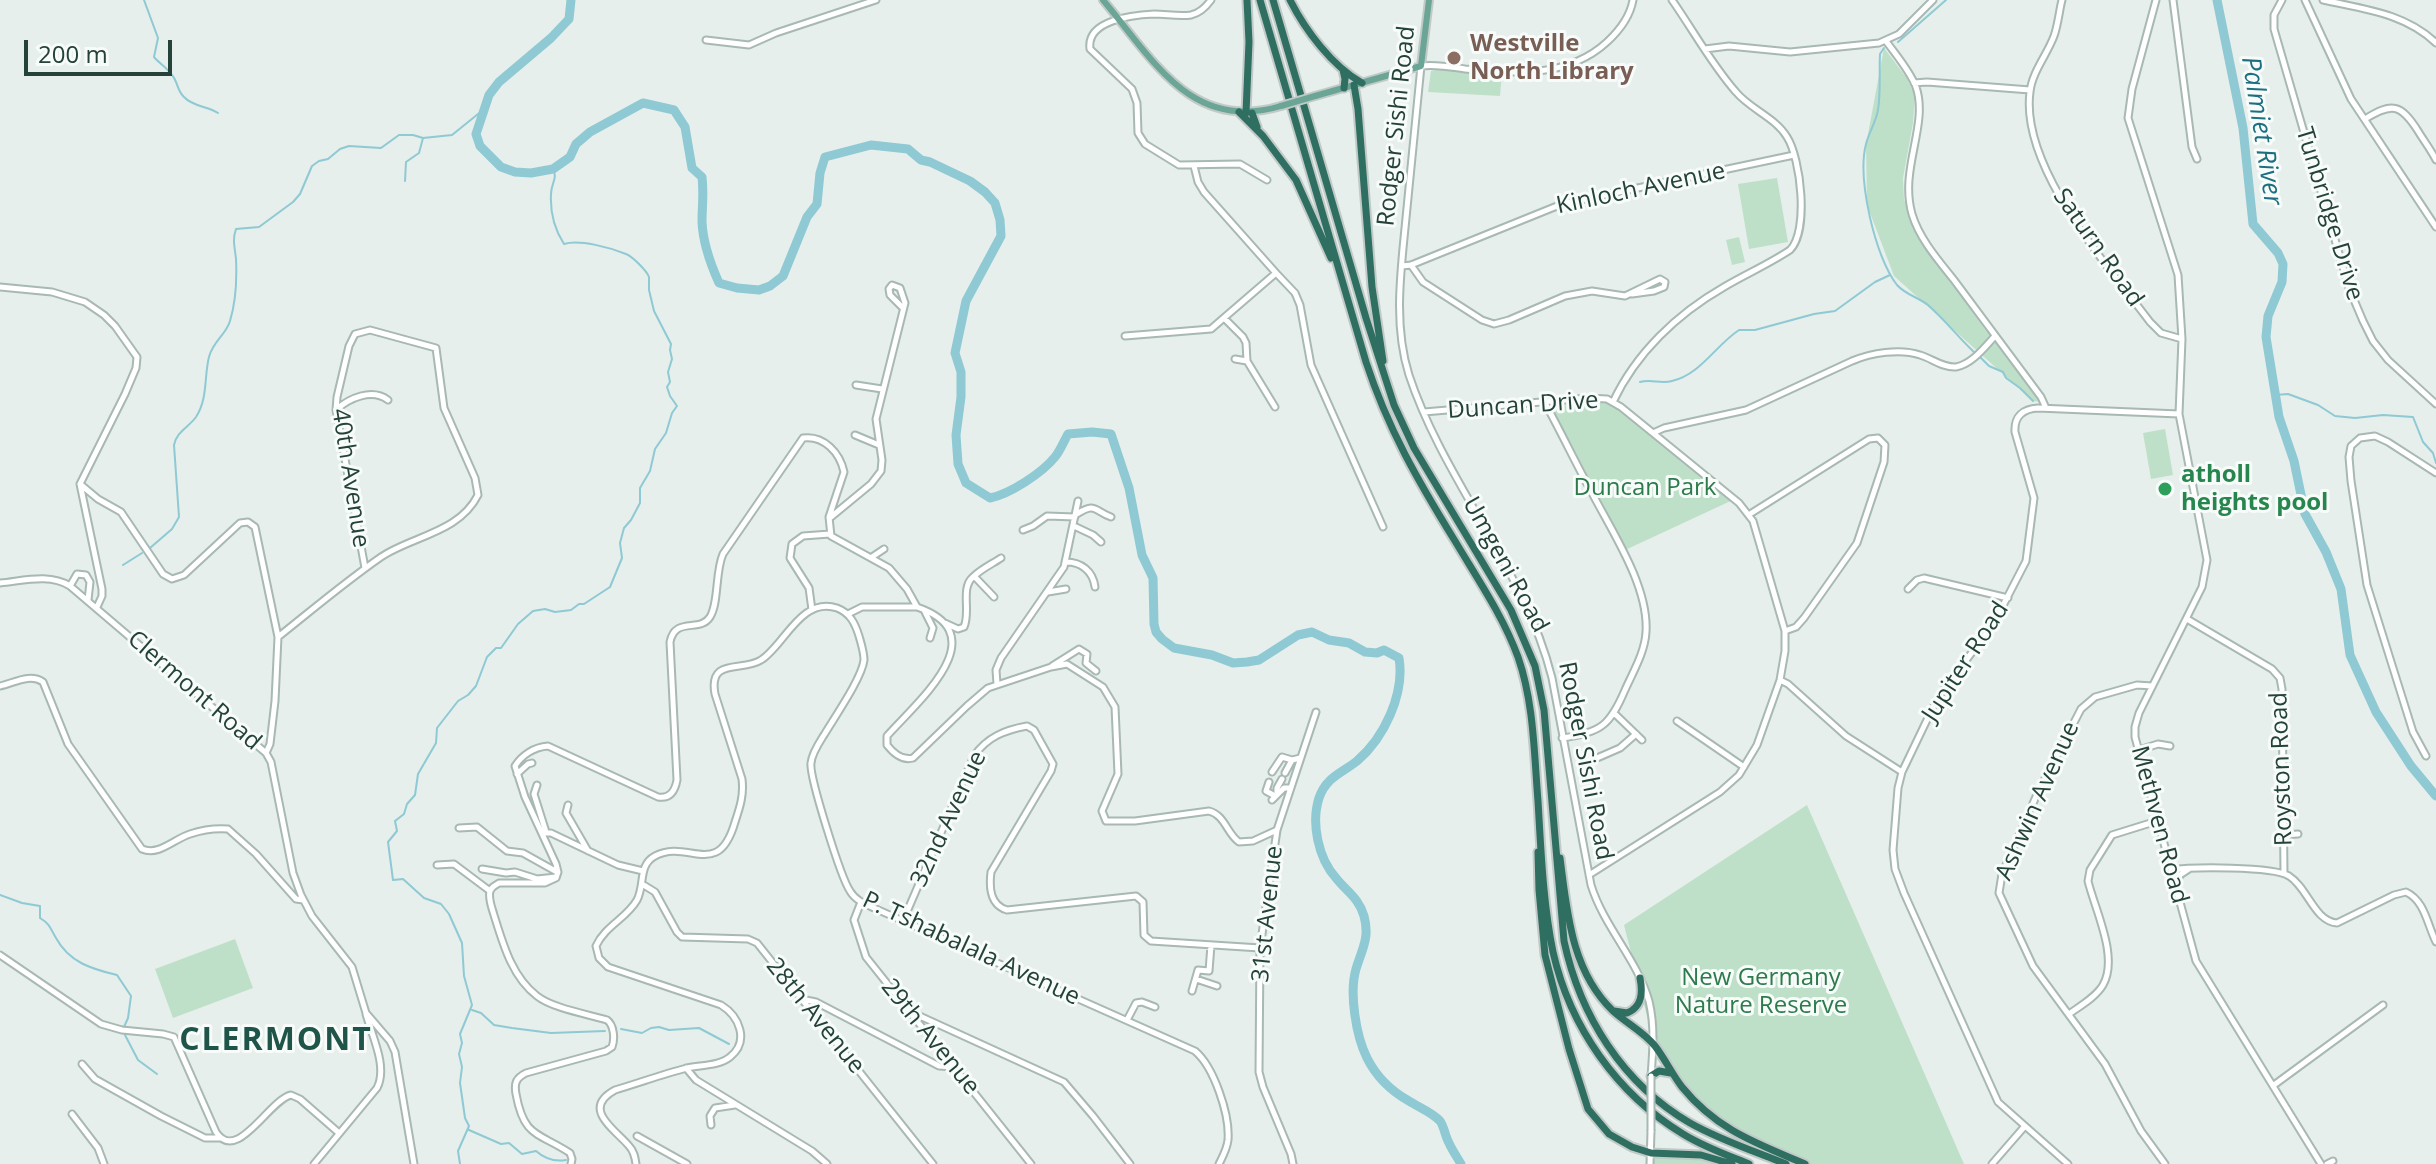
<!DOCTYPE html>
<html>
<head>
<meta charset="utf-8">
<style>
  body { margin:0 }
  #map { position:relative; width:2436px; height:1164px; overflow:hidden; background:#e6efeb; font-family:"Open Sans",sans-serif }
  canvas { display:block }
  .scale { position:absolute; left:24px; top:40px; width:148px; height:36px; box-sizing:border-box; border:4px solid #24423a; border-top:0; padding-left:10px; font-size:24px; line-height:28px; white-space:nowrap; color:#24423a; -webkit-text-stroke:6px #f7fbf9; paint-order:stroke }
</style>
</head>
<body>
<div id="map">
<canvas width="2436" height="1164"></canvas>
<div class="scale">200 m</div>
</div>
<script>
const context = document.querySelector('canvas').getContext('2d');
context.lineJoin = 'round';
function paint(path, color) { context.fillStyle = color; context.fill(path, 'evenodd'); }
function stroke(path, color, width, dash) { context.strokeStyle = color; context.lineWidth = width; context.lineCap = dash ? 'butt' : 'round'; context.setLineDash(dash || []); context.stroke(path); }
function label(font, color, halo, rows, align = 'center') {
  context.font = font + ' "Open Sans",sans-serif'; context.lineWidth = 6; context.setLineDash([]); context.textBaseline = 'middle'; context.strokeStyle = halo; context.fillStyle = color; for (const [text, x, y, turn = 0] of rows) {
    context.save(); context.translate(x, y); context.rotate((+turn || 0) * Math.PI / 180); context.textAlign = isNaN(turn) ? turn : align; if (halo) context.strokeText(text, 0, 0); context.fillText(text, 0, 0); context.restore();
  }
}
paint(new Path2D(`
  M1884,48L1906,77L1915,95L1913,123L1903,178L1904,199L1913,228L1986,331L1995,337L2043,402L2033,401L1894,276L1867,205L1866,145Z
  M1447,67L1502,72L1500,96L1428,92L1431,71Z
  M1777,178L1788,242L1749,249L1738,184Z
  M1739,237L1745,262L1732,265L1726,240Z
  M1596,398L1613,402L1735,499L1623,551L1545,403Z
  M2165,429L2173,475L2151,479L2143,433Z
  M1807,805L1964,1164H1785L1708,1114L1654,1044L1624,925Z
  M235,939L253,988L173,1018L155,969Z
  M1651,1153L1687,1154L1730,1164H1650Z`), '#bfe0c8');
stroke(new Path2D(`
  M144,0L158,38L154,57C159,63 167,68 172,75C178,82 177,91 184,97C193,107 208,106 218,113
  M1898,42L1946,0
  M1884,48L1880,54C1879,73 1881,92 1878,110C1876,122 1869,132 1866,144C1857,179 1875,257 1897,285C1906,295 1918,297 1928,305C1945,320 1959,338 1975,353
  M405,181L406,162L419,153L423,138
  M1980,357L1989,366L2003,372L2006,378L2020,388L2033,401
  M1640,382C1651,379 1661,384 1672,381C1701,374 1716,345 1739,330H1755L1814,314L1835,311L1875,282L1890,275
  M2275,395L2288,394L2318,405L2335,416L2355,418L2383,415L2413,417L2423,442L2433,453L2436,463
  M150,548L172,529L179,517L174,445C177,431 188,428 196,417C208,399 204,376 209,357C213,341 226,335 230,321C236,301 237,280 236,259C235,248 232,240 236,229L259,227L293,202L300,194L312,166L319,161L328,159L340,149L349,146L381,148L399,135H413L423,138L452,135L483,110
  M123,565L142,553
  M0,895L22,903L40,906V918C50,924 50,928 56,938C69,962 91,969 117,975L131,996L128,1018L124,1027
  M472,1010L481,1013L494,1025L512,1028L551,1033L605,1031
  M621,1029L642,1033L651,1028L659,1027L669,1030L699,1028L729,1044
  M125,1035L138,1060L157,1074
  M469,1130L501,1144L509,1143L522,1154L536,1151C545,1159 554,1162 566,1160
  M460,1164L458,1151L469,1126L465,1118L460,1083L462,1067L459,1054L462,1043L460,1034L472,1005L464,976L462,943L449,914L441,904L424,898L403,879L393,880L388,842L397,831L395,821L404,814L407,804L415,795L418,774L436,743L437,728L458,701L468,695L476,686L487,657L496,648H501L518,624L533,611L545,609L555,612L571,610L579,604H584L610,587L622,558L620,543L624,528L631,520L640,503V488L650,471L655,449L666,433L672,413L677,406L670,396L667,387L670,382L668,372L672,359L670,350L671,344L654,311L649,290V277C647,271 632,256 626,254C611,248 580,239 564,244C555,230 550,212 551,194C551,183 558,179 553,169`), '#8ec9d4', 2);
stroke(new Path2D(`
  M571,0L569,19L551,38L499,82L489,95L476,134L480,146L501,167L515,172L531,173L553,169L570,157L576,144L590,132L643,103L674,110L685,127L692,168L702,177C704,193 702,207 702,222C703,244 710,263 719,283L737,288L759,290L770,286L783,276L807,217L817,204L820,173L825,157L871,145L908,149L921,160L930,162L970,181L985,192L995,203L1000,220L1001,236L966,301L955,353L961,372V397L956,435L958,464L966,483L990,498C1010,494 1042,473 1055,457C1060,451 1064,441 1068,434L1092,432L1111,434L1129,488L1142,555L1153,578L1154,624L1156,632L1162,639L1174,648L1212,655L1233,663L1247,662L1259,660L1298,635L1312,632L1329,640L1349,643L1365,652L1377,653L1384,650L1399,658C1405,694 1384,738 1357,761C1342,773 1326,777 1319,798C1311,823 1318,858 1336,878C1347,892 1359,898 1364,916C1370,938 1362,949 1356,969C1349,993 1356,1036 1367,1058C1376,1076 1391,1091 1409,1101C1418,1107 1432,1112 1440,1121C1444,1126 1445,1136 1449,1143C1452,1150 1457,1157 1461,1164
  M2217,0L2243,128L2253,224L2278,253L2283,264L2282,282L2268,316L2266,337L2279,417L2294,461L2305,514L2326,552L2341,589L2350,655L2376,712L2411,766L2436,796`), '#8ec9d4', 9);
const minor = new Path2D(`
  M1211,0C1206,7 1200,13 1191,15C1179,17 1166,14 1154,14C1133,15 1086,20 1090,49L1132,89L1137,103L1138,133L1145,144L1179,165L1240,164L1267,180
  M1633,0C1630,17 1620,30 1607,42C1568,78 1514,74 1465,69C1451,67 1436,64 1421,66C1416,116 1411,167 1406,218C1401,270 1393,324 1409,375C1444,481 1525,569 1552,678L1591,885C1604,927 1637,959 1649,1001C1655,1026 1653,1051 1651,1076
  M2062,0C2059,12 2058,25 2054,36C2047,55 2032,72 2030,92C2020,167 2108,266 2150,322L2161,333L2182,339
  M2156,0L2132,89L2128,118L2178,275L2182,339L2179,414L2207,560L2202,587L2139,713L2135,727V737L2196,961L2321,1164
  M2173,0L2192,147L2197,159
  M2282,0L2274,15V29L2349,288L2363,321L2373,341L2388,360L2436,404
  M2305,0L2351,99L2436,227
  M2323,0C2363,9 2405,13 2436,43
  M706,40L749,45L776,33L876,0
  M1886,41C1896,55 1910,71 1916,87C1929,125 1899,169 1912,214C1919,238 1938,260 1954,280C1983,319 2012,358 2041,397L2046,408
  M1705,49L1729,46L1790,52L1879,43L1899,34L1933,0
  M1914,83L1927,82L2030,90
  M2365,119C2392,102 2401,104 2418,131C2424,141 2431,150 2436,160
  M1411,265L1423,282L1482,320L1494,324L1509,320L1565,296L1592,291L1625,296L1660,279L1665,282L1664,287L1654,291L1632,294
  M1402,266L1411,265L1562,204L1794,155
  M1276,273L1295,293L1300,305L1311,365L1383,527
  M0,287L52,292L85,302L104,315L115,326L137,357L136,368L125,394L80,484L102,589V596L97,607
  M1224,318L1243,337L1246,343L1247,361L1275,407
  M1125,336L1211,329L1276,273L1204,192L1198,182L1194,166
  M1235,359L1247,361
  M856,385L882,389
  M1613,402C1636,353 1677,314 1724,287C1746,274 1769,264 1790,250C1809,231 1801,159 1787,137C1776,118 1750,109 1736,92C1712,65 1693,30 1672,0
  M1545,403C1561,432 1575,462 1591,491C1611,530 1649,586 1646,632C1645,652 1633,672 1625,690C1610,725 1601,733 1562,738
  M336,410C349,398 372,388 388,400
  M1424,412L1588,398L1607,399L1621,407L1739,503L1753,521L1785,631V651L1780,680L1757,745L1739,775L1720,792L1589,875
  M1653,433L1664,428L1746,410L1852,361C1871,353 1900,348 1920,355C1931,358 1943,368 1956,367C1972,364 1984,348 1995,336
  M855,435L879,445
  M80,484L98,499L121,512L163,574L172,579L184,575L240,523L248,522L255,527L278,637L275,701L270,744L266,753
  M1077,514C1096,502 1094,511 1111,517
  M1750,514L1869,439L1878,438L1885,445L1884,462L1857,543L1804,618L1796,627L1785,631
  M831,517L871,484L881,471L882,460L876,419L905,303L900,288L892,285L889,289L890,295L902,307
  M1074,526L1093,535L1101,542
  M1023,530L1033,526L1047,516L1075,517
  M872,557L884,549
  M1066,562C1081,562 1093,571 1095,587
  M974,576L994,597
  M0,583C23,581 49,573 70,586L266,753L271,762L293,873L301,895L312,916L352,967L366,1013L390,1041L395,1052L414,1164
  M70,586L77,574L86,575L90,582L88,600
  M1908,589L1917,580L1924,578L2008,598
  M1048,592L1066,589
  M812,610L809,588L790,558L792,544L803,536L830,534
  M924,610L933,628L930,638
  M848,614L862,607H917
  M2187,619L2272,669L2280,678L2282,689L2284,873
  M945,623L958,629L964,627C971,612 960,588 973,577C981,569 992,564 1001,558
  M278,637C312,610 345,582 381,557C412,536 459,533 478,495L475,478L444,408L436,348L370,330L355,334L349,346L337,397L336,410L365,568
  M1052,666L1079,649L1087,654L1086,663L1096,671
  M1780,680L1788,684L1846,736L1902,772
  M997,684L996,670L1001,658L1064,567L1078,501
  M0,686C14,683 30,673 43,682L68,744L142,849C159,856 174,839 190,834C202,830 215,828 228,829L256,854L296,899L303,900
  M2152,686L2137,685L2095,697L2081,709L2038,792L2002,874L1999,893L2033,966L2105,1064L2141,1131L2165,1164
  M1614,713L1642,740
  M1677,721L1744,767
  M2139,750L2158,744L2170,746
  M2426,756L2413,732L2367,585L2351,481L2349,457L2351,446L2360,438L2375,436L2388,442L2436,473
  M1597,758L1620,748L1636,734
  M1272,772L1282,757L1292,760L1300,758
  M1285,773L1292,760
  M517,774L528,764L532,763
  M1269,782L1266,791L1275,796
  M537,785L534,794L546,832
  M1277,792V788L1282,779
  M1272,800L1284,788H1290
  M568,805L566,813L588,851
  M459,828L477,827L507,851L523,853L557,872
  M542,833H551L618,865L643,871
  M2284,835L2298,834
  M437,865L454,864L490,891
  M482,869L506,873L515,872L537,879L556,877
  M2171,870C2191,867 2272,866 2289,876C2308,888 2314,921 2337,923L2394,895L2406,892C2425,901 2427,924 2436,942
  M642,884L655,892L677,932L682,937L748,939L757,943L933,1164
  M2176,885L2180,875L2189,869
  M861,902L854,920L866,957L1031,1164
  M903,921L974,756C987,737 1005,730 1027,726L1034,730L1053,764L1051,771L991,872C989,888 990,905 1007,910L1136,896L1143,902L1144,935L1151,941L1260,948
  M0,955L101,1024L122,1030L163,1034L174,1037L216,1132C237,1164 269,1100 291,1095L300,1099L339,1133
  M1196,979L1217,986
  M1192,991L1198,970L1209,971L1211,945
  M801,999L816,1002L939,1066L954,1067
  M911,1012L1064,1082L1093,1116L1130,1164
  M2069,1014C2080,1006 2096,997 2103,985C2119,957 2095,910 2088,881L2090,870L2112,835L2157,821
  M1127,1020L1136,1003L1142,1002L1155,1007
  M82,1064L95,1079L161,1116L205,1138H220
  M686,1068L696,1080L812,1151L827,1164
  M2274,1085L2383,1005
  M72,1114L98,1148L104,1164
  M711,1125L710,1116L715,1108L735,1105
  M637,1136L687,1164
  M314,1164L377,1088C388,1067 372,1036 366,1014
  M571,1164L572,1159L570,1153C538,1132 524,1138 516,1094C514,1083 516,1078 526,1073L606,1051L612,1047C615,1039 614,1025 607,1020C587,1014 552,1008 537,996C512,977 503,944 494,915C492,908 488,899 490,891C492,886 495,886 499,883H545L556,878L558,872L556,864L525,797L515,766C522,755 534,747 548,746L658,797C670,799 675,791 677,780L670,642C675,616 700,633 710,617C719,603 715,572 723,554L803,438C824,435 840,453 844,472L829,517L831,536L889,568L907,589L917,607C998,635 917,702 887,736V745C894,754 902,761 913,758L967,706L988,688L1051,667L1067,664L1103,687L1115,707L1118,774L1102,811L1106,821H1135L1209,811C1225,815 1227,834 1239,842L1253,841L1277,830
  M636,1164C635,1157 634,1151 629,1146C616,1130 580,1109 615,1090C639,1083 663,1074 687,1068C701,1065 719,1066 730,1057C750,1041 739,1016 721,1005L608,967L599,958L596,946C605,926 627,918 637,900C645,885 638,865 655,856C688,838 718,881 735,822C740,807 744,795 742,779L715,694C708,657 743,672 761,660C784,646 801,596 837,608C850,613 855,623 859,636C861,643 864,652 864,660C862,678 834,718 824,735C819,743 812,753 811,763C809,776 841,878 850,891C855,900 865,904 874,908L1195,1051C1214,1067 1230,1115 1228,1140C1227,1149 1223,1156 1219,1164
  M1293,1164L1291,1154L1263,1087L1259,1072L1260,948L1277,830L1316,712
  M1650,1164L1651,1131
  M1992,1164L2025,1126
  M2068,1164L1998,1102L1904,893L1895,869L1893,850L1898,788L1902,772L1937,699L1994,623L2026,561L2034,498L2015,432C2014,416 2023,409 2038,408L2179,414
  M2327,1164L2333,1161`);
const major = new Path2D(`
  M1103,0C1153,59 1191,133 1281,106
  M1315,96L1421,66L1429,0`);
const highway = new Path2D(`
  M1260,0L1366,362C1388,429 1418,481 1455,541C1477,578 1503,616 1518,657C1534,703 1534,753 1538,801C1541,851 1543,903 1553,952C1570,1027 1617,1094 1683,1134C1704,1147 1727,1155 1749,1164
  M1273,0L1366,318L1394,405L1414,448L1511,610L1535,666L1544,710L1564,941C1580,1016 1623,1084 1690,1123C1720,1140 1754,1151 1786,1164
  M1290,0C1305,30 1332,66 1362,83
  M1343,70L1345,79L1344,88
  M1354,85L1358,109L1372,287L1383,361
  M1239,112L1263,136L1296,180L1331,258
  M1246,113L1249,42L1247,0
  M1252,113L1257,127
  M1538,852L1539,890L1545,955L1569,1049L1588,1109L1609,1134L1632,1147L1651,1153L1701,1155L1732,1164
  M1560,858C1567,911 1571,971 1613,1011C1626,1023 1644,1032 1655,1046C1665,1059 1672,1074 1682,1087C1717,1130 1756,1143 1805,1164
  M1614,1011L1627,1013C1642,1007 1643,993 1640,978
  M1651,1076L1659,1071L1671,1073`);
stroke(minor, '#a8b8b2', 9);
stroke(major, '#c2cac8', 10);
stroke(highway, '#c2cac8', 11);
stroke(minor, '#fff', 5);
stroke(major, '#6aa596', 6);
stroke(highway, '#2f6f62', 7);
const minorBridge = new Path2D(`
  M1651,1131V1076`);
const majorBridge = new Path2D(`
  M1281,106L1315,96`);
stroke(minorBridge, '#a8b8b2', 9, []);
stroke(majorBridge, '#c2cac8', 10, []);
stroke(minorBridge, '#fff', 5);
stroke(majorBridge, '#6aa596', 6);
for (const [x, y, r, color] of [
  [1454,58,8,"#8d6e63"],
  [2165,489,8,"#2e9e5b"]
]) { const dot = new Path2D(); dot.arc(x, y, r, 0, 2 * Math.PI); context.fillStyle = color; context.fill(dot); stroke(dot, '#f7fbf9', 3); }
label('bold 24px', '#785e54', '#f7fbf9', [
  ["Westville",1470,44],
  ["North Library",1470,72]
], 'left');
label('24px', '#24423a', '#f7fbf9', [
  ["Rodger Sishi Road",1397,126,-84],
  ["Kinloch Avenue",1641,189,-12],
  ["Tunbridge Drive",2329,214,73],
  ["Saturn Road",2098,248,55],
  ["Duncan Drive",1523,406,-4],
  ["40th Avenue",350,478,81],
  ["Umgeni Road",1505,565,61],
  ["Jupiter Road",1966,662,-57],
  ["Clermont Road",194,691,41],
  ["Rodger Sishi Road",1585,761,79],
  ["Royston Road",2282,769,-92],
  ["Ashwin Avenue",2038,801,-66],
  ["32nd Avenue",949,819,-65],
  ["Methven Road",2159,825,75],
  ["31st Avenue",1268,914,-84],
  ["P. Tshabalala Avenue",971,949,25],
  ["28th Avenue",815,1016,51],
  ["29th Avenue",930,1037,51]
]);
label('bold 24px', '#27864d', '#f7fbf9', [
  ["atholl",2181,475],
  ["heights pool",2181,503]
], 'left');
label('24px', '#2d7a4b', '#f7fbf9', [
  ["Duncan Park",1645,488],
  ["New Germany",1761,978],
  ["Nature Reserve",1761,1006]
]);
label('italic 26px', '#1c6f80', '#f7fbf9', [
  ["Palmiet River",2261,131,81]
]);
context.letterSpacing = '2px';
label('bold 32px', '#1f5548', '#f7fbf9', [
  ["CLERMONT",276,1041]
]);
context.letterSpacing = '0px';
</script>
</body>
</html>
